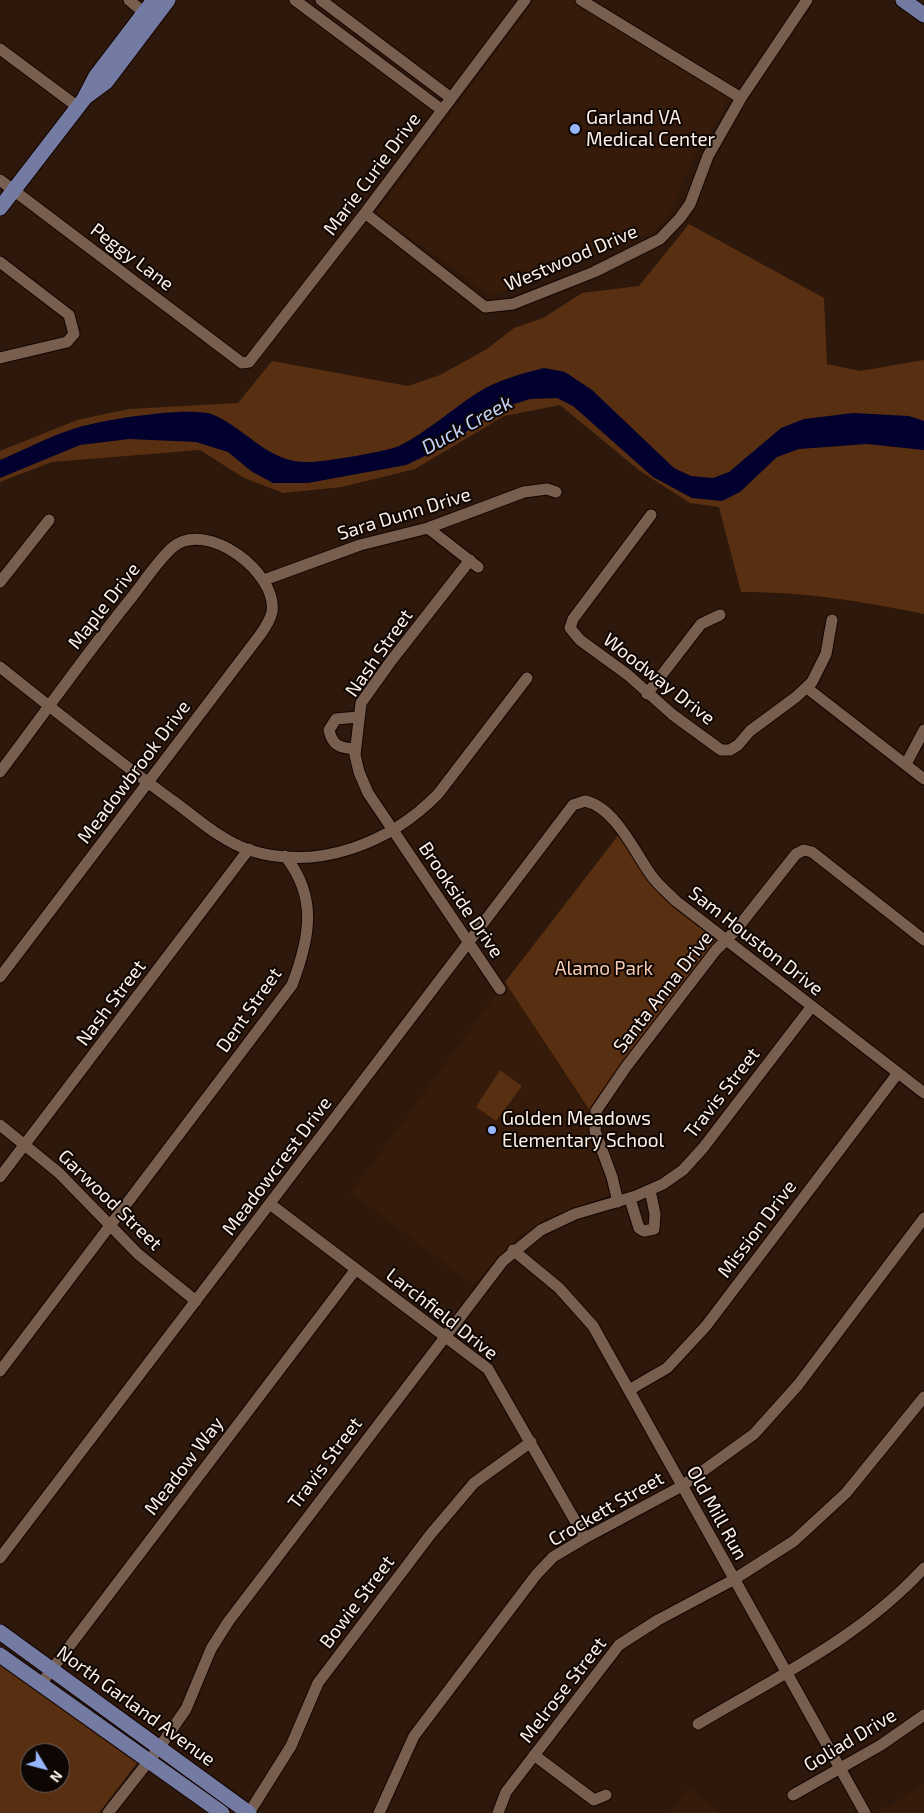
<!DOCTYPE html>
<html>
<head>
<meta charset="utf-8">
<style>
  body { margin:0 }
  #map { position:relative; width:924px; height:1813px; overflow:hidden; background:#2d180b; font-family:"Exo 2",sans-serif }
  canvas { display:block }
  .north { position:absolute; left:20px; top:1743px; width:50px; height:50px; box-sizing:border-box; background:#0e0603; border:1px solid #6e635e; border-radius:50%; rotate:127deg; font-size:14px; font-weight:700; line-height:20px; text-align:center; color:#feefe6 }
  .north::after { content:''; display:block; margin:auto; width:18px; height:22px; background:#97b6fd; clip-path:polygon(50% 0,100% 100%,50% 72%,0 100%) }
</style>
</head>
<body>
<div id="map">
<canvas width="924" height="1813"></canvas>
<div class="north">N</div>
</div>
<script>
const context = document.querySelector('canvas').getContext('2d');
context.lineJoin = 'round';
function paint(path, color) { context.fillStyle = color; context.fill(path, 'evenodd'); }
function stroke(path, color, width, dash) { context.strokeStyle = color; context.lineWidth = width; context.lineCap = dash ? 'butt' : 'round'; context.setLineDash(dash || []); context.stroke(path); }
function label(font, color, halo, rows, align = 'center') {
  context.font = font + ' "Exo 2",sans-serif'; context.lineWidth = 4; context.setLineDash([]); context.textBaseline = 'middle'; context.strokeStyle = halo; context.fillStyle = color; for (const [text, x, y, turn = 0] of rows) {
    context.save(); context.translate(x, y); context.rotate((+turn || 0) * Math.PI / 180); context.textAlign = isNaN(turn) ? turn : align; if (halo) context.strokeText(text, 0, 0); context.fillText(text, 0, 0); context.restore();
  }
}
paint(new Path2D(`
  M534,0H574L731,98L695,156L668,216L652,233L491,296L376,213Z
  M505,982L588,1111V1135L605,1175L609,1195L546,1219L518,1237L473,1285L351,1193Z
  M924,1784V1813H878Z
  M689,1788L721,1813H670Z`), '#361b0a');
paint(new Path2D(`
  M689,224L824,298L827,364L860,371L924,360V614C860,601 807,592 741,592L719,507L690,503L640,471L560,405L504,416L415,469L342,487L283,493L244,478L200,450L52,462L0,482V451L77,420L129,409L238,403L272,361L408,386L440,375L487,349L514,328L543,318L582,293L639,286Z
  M620,833L637,860L715,937L716,940L596,1099L590,1111L505,982Z
  M500,1070L522,1086L496,1121L476,1107Z
  M0,1665L137,1763L99,1813H0ZM30,1753H60V1783H30Z`), '#592f11');
paint(new Path2D(`
  M544,368L565,372L592,390L674,468L691,476L713,478L729,472L781,428L804,419L853,413L909,416L924,421V450L867,444L799,449L777,457L740,492L722,501L692,498L653,477L573,406L557,398L530,399L498,409L446,446L406,465L308,483H273L251,471L228,452L196,442L129,439L80,445L0,478V460C24,450 48,437 73,429C98,420 192,405 214,415C248,430 269,464 310,462C324,462 389,451 399,446C427,432 451,410 477,393C497,380 521,374 544,368Z`), '#01002e');
const minor = new Path2D(`
  M129,0L149,17
  M295,0L442,110
  M321,0L451,98
  M581,0L741,98
  M0,49L78,107
  M0,180L242,363L249,362L365,213L525,0
  M365,213L485,307L513,304L594,272L660,239L680,218L690,204L708,156L741,98L807,0
  M0,262L69,315L74,334L67,342L0,358
  M651,515L573,619L570,628L580,640L628,675L673,715L721,750H730L738,745L750,731L796,697L812,682L826,654L832,620
  M428,528L478,567
  M470,560L391,661L361,703L355,755L359,772L368,793L500,989
  M264,580L360,545L428,528L524,492L547,489L556,492
  M0,582L49,520
  M0,667C58,713 116,760 176,803C199,820 222,841 249,850C318,872 390,843 438,794L527,678
  M807,688L924,779
  M647,694L701,624L720,615
  M355,749C341,748 332,746 329,730L336,719L358,717
  M906,764L924,730
  M0,772C44,714 86,654 132,597C144,582 159,559 173,547C207,519 278,573 272,612C270,621 265,628 260,635L0,977
  M0,1125L59,1173L138,1254L196,1301
  M0,1177L249,849
  M630,1199L639,1228L644,1231L654,1229L655,1214L650,1190
  M618,1202L612,1177L595,1131L596,1111L626,1067L716,950L735,931L796,854L804,850L812,852L924,940
  M270,1204L488,1369L585,1538
  M513,1250L559,1288L593,1326L865,1813
  M0,1371L292,985C310,938 318,897 285,856
  M629,1390L667,1368L706,1326L898,1073
  M0,1558L573,805L585,801C615,807 635,853 651,875C658,885 668,893 676,901L924,1093
  M40,1685L356,1269
  M698,1724C777,1677 861,1637 924,1568
  M534,1755L594,1800L606,1795
  M793,1795L881,1745L924,1715
  M108,1813L159,1748L186,1709L211,1649L228,1622L503,1261L541,1230L575,1214L636,1196L663,1184L683,1170L703,1148L812,1006
  M249,1813L291,1746L318,1683L430,1535L474,1483L531,1442
  M379,1813L414,1736L536,1575L553,1557L585,1538L682,1486L754,1434L798,1385L924,1218
  M498,1813L506,1792L619,1645L658,1620L733,1580L794,1541L846,1493L924,1397`);
const major = new Path2D(`
  M903,0L924,15
  M87,96L106,82L168,0
  M0,208L84,99L96,76L154,0
  M0,1632L249,1813
  M0,1655L222,1813`);
stroke(minor, '#140400', 13);
stroke(major, '#140400', 17);
stroke(minor, '#775e4f', 11);
stroke(major, '#737ba2', 15);
for (const [x, y, r, color] of [
  [575,129,6,"#97b6fd"],
  [492,1130,5,"#97b6fd"]
]) { const dot = new Path2D(); dot.arc(x, y, r, 0, 2 * Math.PI); context.fillStyle = color; context.fill(dot); stroke(dot, '#0e0603', 2); }
label('19px', '#feefe6', '#0e0603', [
  ["Garland VA",586,118],
  ["Medical Center",586,140],
  ["Golden Meadows",502,1119],
  ["Elementary School",502,1141]
], 'left');
label('19px', '#feefe6', '#0e0603', [
  ["Marie Curie Drive",372,174,-53],
  ["Peggy Lane",132,257,37],
  ["Westwood Drive",571,258,-23],
  ["Sara Dunn Drive",404,514,-17],
  ["Maple Drive",104,606,-52],
  ["Nash Street",379,653,-55],
  ["Woodway Drive",659,679,38],
  ["Meadowbrook Drive",134,772,-53],
  ["Brookside Drive",461,900,56],
  ["Sam Houston Drive",756,941,38],
  ["Santa Anna Drive",663,992,-52],
  ["Nash Street",111,1003,-53],
  ["Dent Street",249,1010,-55],
  ["Travis Street",722,1093,-52],
  ["Meadowcrest Drive",277,1166,-53],
  ["Garwood Street",110,1200,44],
  ["Mission Drive",757,1229,-53],
  ["Larchfield Drive",442,1314,38],
  ["Travis Street",325,1463,-53],
  ["Meadow Way",184,1466,-53],
  ["Crockett Street",606,1509,-30],
  ["Old Mill Run",717,1513,61],
  ["Bowie Street",357,1602,-53],
  ["Melrose Street",563,1690,-52],
  ["North Garland Avenue",136,1706,36],
  ["Goliad Drive",850,1740,-31]
]);
label('19px', '#f5cab0', '#0e0603', [
  ["Alamo Park",604,969]
]);
label('italic 20px', '#c1d3fc', '#0e0603', [
  ["Duck Creek",467,425,-29]
]);
</script>
</body>
</html>
